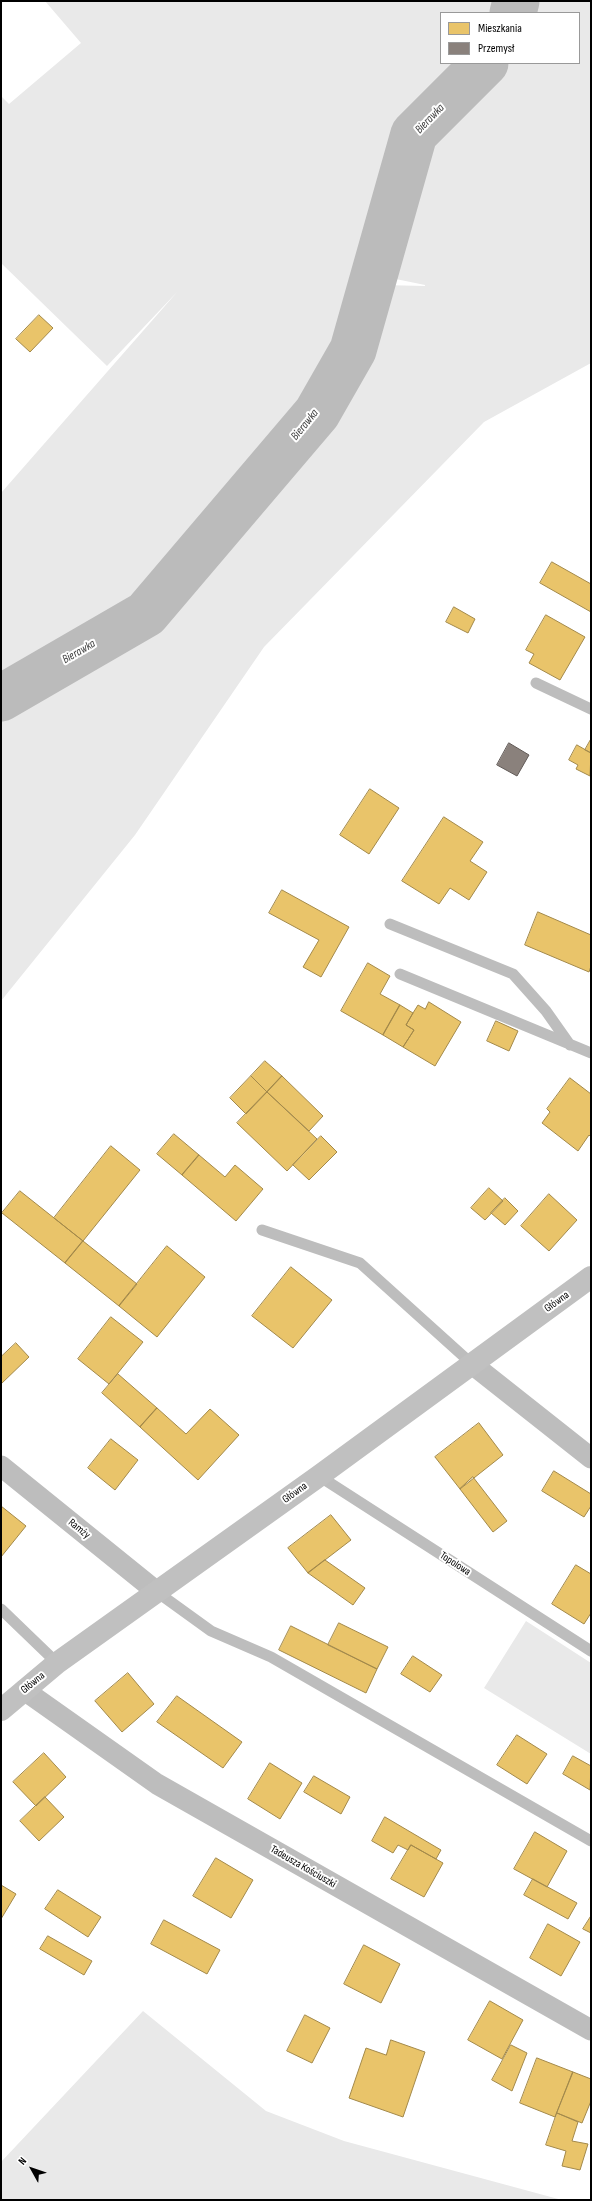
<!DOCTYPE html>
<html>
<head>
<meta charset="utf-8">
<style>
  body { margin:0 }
  #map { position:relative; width:592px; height:2201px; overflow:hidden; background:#fff; font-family:"Sofia Sans Condensed",sans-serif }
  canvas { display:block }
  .frame { position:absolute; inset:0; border:2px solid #000; pointer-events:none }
  .legend { position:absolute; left:440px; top:12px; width:140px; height:52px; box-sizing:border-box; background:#fff; border:1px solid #999; margin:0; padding:5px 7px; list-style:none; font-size:12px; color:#000 }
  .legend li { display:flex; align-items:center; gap:8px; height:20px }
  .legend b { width:20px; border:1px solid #999 }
  .north { position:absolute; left:12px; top:2149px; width:40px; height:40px; -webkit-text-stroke:3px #fff; paint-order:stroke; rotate:310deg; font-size:11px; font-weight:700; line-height:16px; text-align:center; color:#000 }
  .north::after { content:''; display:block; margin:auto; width:14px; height:18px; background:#000; clip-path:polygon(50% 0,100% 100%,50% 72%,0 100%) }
</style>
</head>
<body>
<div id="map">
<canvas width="592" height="2201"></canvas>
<div class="frame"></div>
<ul class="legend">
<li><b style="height:11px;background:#e9c46a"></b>Mieszkania</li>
<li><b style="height:11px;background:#8a817c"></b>Przemysł</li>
</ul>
<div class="north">N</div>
</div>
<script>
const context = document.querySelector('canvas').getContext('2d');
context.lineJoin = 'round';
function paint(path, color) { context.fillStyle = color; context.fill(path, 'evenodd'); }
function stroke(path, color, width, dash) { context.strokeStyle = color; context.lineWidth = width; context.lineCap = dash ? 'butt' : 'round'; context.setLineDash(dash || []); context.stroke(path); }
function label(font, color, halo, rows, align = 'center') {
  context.font = font + ' "Sofia Sans Condensed",sans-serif'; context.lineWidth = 4; context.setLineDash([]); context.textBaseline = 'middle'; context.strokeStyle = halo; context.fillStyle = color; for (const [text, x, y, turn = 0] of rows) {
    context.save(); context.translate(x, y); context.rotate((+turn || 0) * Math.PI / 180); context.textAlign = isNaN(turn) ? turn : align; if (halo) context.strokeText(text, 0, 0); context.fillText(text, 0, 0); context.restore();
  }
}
paint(new Path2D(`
  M45,1H591V363L484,422L264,647L135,835L1,1001V704L106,644L158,608L251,496L322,417L353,360L371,305L343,353L314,397L141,603L1,686V493L178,291L107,366L1,263V96L9,104L81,43ZM441,13H579V63H441ZM386,277L425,285V286L382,285Z
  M526,1621L591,1663V1754L484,1688Z
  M143,2011L266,2111L344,2141L562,2200H1V2162Z`), '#e9e9e9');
const homes = new Path2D(`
  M39,315L53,328L30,352L16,339Z
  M552,562L591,584V612L540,583Z
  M454,607L475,619L468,633L446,622Z
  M546,615L585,637L560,680L529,663L534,654L526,650Z
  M591,739V753L585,750Z
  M577,745L591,753L590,776L576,769L578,765L569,760Z
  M370,789L399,808L369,854L340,835Z
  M444,817L483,842L470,861L487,872L469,900L450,888L439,904L402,881Z
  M282,890L349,927L321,977L303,967L319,940L269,913Z
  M538,912L591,935V966L589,972L525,945Z
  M368,963L390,976L380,994L400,1005L383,1035L341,1011Z
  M429,1002L461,1022L435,1066L403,1047L414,1030L406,1025L413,1013L418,1005L425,1009Z
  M400,1005L413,1013L406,1025L414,1030L403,1047L383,1035Z
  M496,1021L518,1031L509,1051L487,1041Z
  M265,1061L282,1076L267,1092L251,1076Z
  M251,1076L267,1092L246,1114L230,1098Z
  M282,1076L323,1116L309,1131L267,1092Z
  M570,1078L591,1094V1137L589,1135L578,1151L542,1123L550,1112L547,1109Z
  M267,1092L317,1139L287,1171L237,1123Z
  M174,1134L199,1155L182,1175L157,1154Z
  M321,1136L337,1152L309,1180L293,1165Z
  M111,1146L140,1170L83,1241L54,1218Z
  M199,1155L225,1177L235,1165L263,1189L236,1221L182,1175Z
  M489,1188L503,1201L485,1220L471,1208Z
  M20,1191L83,1241L65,1263L2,1213Z
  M549,1194L577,1220L549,1251L521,1226Z
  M505,1198L518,1211L505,1225L491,1213Z
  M83,1241L137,1284L119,1306L65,1263Z
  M167,1246L205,1277L157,1337L119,1306Z
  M291,1267L332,1300L293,1348L252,1316Z
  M111,1317L143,1342L109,1384L78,1359Z
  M16,1343L29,1357L1,1384V1357Z
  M118,1374L157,1408L140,1427L102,1393Z
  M157,1408L186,1434L210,1409L239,1435L198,1480L140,1427Z
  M479,1423L503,1455L460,1489L435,1457Z
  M111,1439L138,1460L115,1490L88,1468Z
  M554,1471L591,1494V1506L584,1517L542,1491Z
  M473,1477L507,1521L493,1532L460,1489Z
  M1,1506L26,1526L1,1557Z
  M331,1515L351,1540L308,1573L288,1548Z
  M325,1560L365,1588L353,1605L308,1573Z
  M576,1565L591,1574V1613L584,1624L552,1604Z
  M339,1623L388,1647L377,1669L328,1645Z
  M291,1626L377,1669L366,1693L279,1650Z
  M413,1656L442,1675L430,1692L401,1674Z
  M128,1673L154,1704L122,1732L95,1701Z
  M177,1696L242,1742L223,1768L157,1722Z
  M517,1735L547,1754L527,1784L497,1765Z
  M44,1753L66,1777L36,1806L13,1782Z
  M573,1756L591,1766L590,1790L563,1774Z
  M270,1763L302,1783L280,1819L248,1799Z
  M314,1776L350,1797L341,1814L304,1792Z
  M45,1797L64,1817L39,1841L20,1821Z
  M385,1817L441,1850L436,1859L411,1845L408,1850L398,1845L393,1853L372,1841Z
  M535,1832L567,1851L547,1887L514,1869Z
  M411,1845L443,1863L424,1897L391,1879Z
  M216,1858L253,1880L231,1918L193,1896Z
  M533,1879L577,1903L568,1919L524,1895Z
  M1,1885L16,1894L1,1919Z
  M58,1890L101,1917L88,1937L45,1909Z
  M591,1916V1933L583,1929Z
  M164,1920L220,1950L207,1974L151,1944Z
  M548,1924L580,1942L561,1976L530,1958Z
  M48,1936L92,1961L84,1975L40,1949Z
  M364,1945L400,1964L381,2003L344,1984Z
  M490,2001L523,2020L502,2059L468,2040Z
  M305,2015L330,2028L312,2063L287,2051Z
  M391,2040L425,2052L403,2117L349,2098L366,2048L386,2055Z
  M511,2045L527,2053L512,2091L492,2080Z
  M537,2058L573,2072L555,2117L520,2103Z
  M573,2072L591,2079V2101L582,2123L557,2113Z
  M557,2113L578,2122L572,2141L588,2144L580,2170L562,2166L566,2151L546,2145Z`);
paint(homes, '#e9c46a');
stroke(homes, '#a3894a', 1);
const industry = new Path2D(`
  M509,743L529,755L517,776L497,765Z`);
paint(industry, '#8a817c');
stroke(industry, '#615a57', 1);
stroke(new Path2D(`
  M513,13L516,1
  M1,698L146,614L317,413L353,350L414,134L485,63`), '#bbb', 47);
stroke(new Path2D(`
  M536,683L591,709
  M390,924L513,974L546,1011L570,1045
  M400,974L591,1053
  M262,1230L360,1263L472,1364
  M319,1476L591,1651
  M157,1592L211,1631L271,1657L591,1841
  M1,1609L57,1663`), '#bdbdbd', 11);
stroke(new Path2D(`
  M472,1364L591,1458
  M1,1466L157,1592
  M24,1690L157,1784L591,2030`), '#bdbdbd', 21);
stroke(new Path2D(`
  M1,1710L57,1663L319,1476L591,1277`), '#c0c0c0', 22);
label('11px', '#000', '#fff', [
  ["Główna",557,1302,-36],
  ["Główna",295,1493,-36],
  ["Ramży",79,1529,39],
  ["Topolowa",455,1564,33],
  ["Główna",33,1683,-39],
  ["Tadeusza Kościuszki",303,1867,30]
]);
label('italic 12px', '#3f3f3f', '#fff', [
  ["Bierawka",430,119,-46],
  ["Bierawka",305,425,-51],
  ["Bierawka",79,652,-30]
]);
</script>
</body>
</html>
